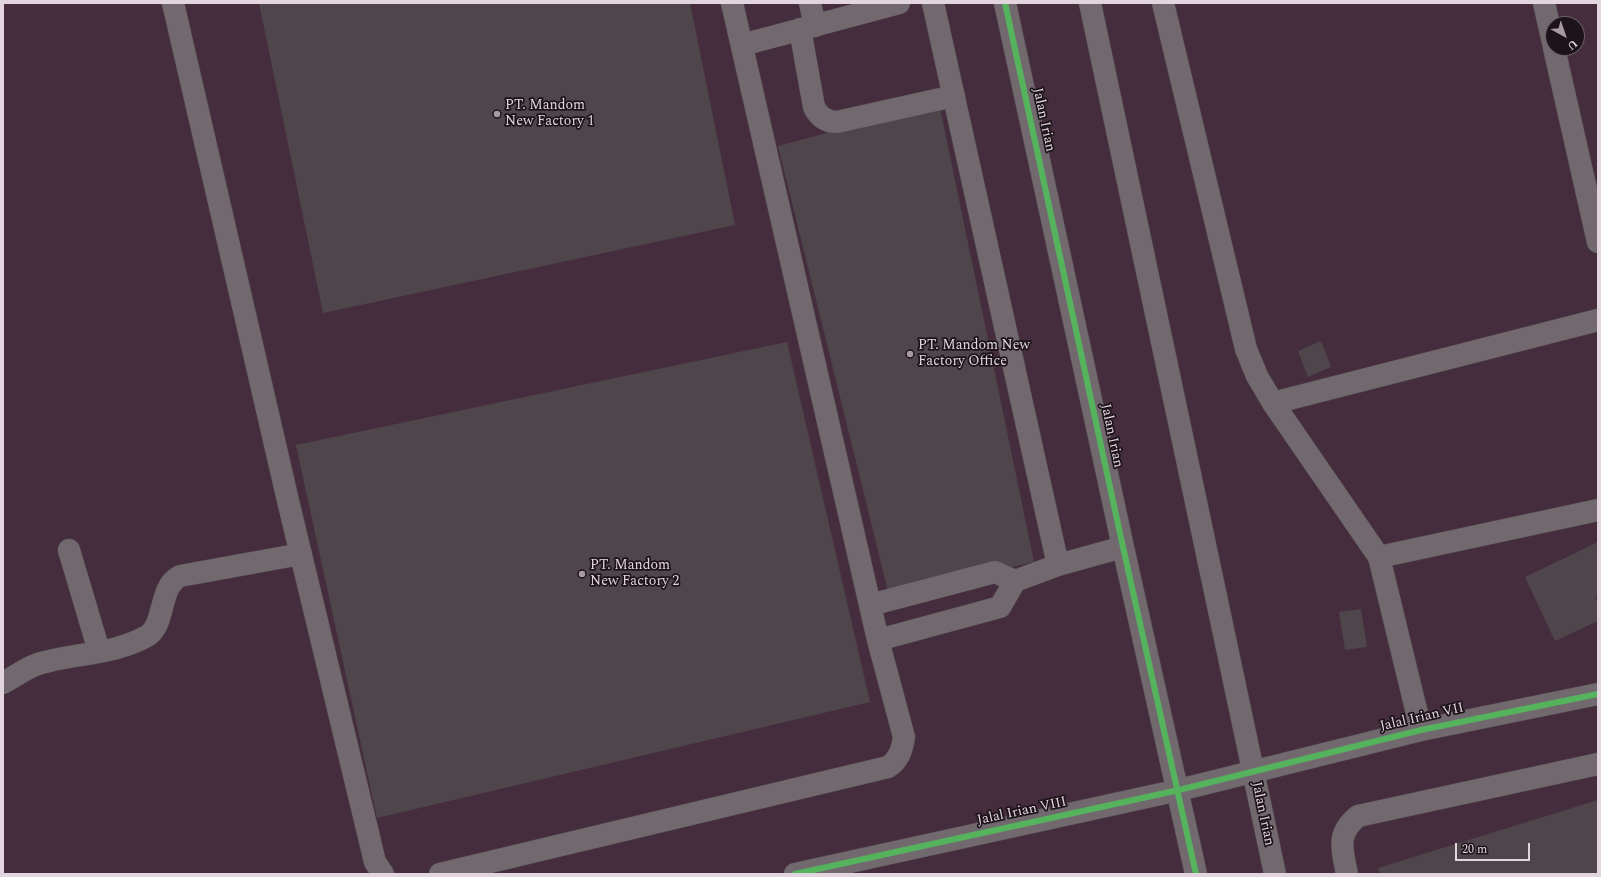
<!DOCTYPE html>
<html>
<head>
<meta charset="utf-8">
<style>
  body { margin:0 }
  #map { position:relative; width:1601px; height:877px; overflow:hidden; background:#372c34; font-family:Spectral,serif }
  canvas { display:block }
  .frame { position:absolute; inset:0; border:4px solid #e3d5de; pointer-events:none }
  .north { position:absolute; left:1545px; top:16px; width:40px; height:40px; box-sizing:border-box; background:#1d141a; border:1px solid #6c6168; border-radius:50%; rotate:140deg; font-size:11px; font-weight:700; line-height:16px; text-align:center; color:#e3d5de }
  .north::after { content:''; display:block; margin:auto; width:14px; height:18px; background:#a79aa2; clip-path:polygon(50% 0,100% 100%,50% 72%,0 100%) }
  .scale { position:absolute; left:1455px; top:843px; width:75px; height:18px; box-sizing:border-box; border:2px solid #e3d5de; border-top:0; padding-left:5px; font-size:12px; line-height:14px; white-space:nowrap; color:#e3d5de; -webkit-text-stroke:3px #1d141a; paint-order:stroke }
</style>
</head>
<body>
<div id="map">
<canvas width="1601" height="877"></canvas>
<div class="frame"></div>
<div class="north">U</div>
<div class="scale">20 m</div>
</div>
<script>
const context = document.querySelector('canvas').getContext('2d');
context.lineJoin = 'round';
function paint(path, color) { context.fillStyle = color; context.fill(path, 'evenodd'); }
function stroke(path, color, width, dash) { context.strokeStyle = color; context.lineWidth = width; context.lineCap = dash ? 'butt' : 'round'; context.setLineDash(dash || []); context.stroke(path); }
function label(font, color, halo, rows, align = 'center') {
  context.font = font + ' Spectral,serif'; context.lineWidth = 3.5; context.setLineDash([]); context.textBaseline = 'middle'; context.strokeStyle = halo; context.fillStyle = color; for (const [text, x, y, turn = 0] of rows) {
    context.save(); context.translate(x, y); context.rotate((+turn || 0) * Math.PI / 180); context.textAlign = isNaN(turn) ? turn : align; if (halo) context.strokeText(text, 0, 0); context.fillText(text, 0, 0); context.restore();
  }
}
paint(new Path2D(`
  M3,3H1598V874H3ZM1553,24H1577V48H1553Z`), '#462d3e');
paint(new Path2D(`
  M259,3H690L735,225L323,313Z
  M939,103L1034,562L889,595L778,146Z
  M1321,341L1331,367L1308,377L1298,351Z
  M787,342L870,702L377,818L296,445Z
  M1598,542V596L1595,597L1598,604V621L1555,641L1525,577Z
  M1361,609L1367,647L1345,650L1339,612Z
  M1598,800V874H1380L1378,868Z`), '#4f464c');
const minor = new Path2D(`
  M173,3L289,505L375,862L383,874
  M810,3L815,26
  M933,3L1058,565
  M1005,3L1123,547L1196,874
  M1090,3L1275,874
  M1163,3L1246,349L1257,376L1273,403L1379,557L1598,510
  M1544,3L1553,43
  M800,29L814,107C819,117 827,122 837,122L954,96
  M742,45L899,3
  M1554,48L1598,242
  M1273,403L1598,320
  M69,550L99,651
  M1379,557L1421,730
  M870,605L995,572L1015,581
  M878,640L1000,607L1015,581L1058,565L1123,547
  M3,683C14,677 26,668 38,664C73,653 114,655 147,636C166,625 158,587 180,576L301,554
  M440,874L888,767C899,760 902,750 904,737L878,640L732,3
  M795,874L1179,790L1421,730L1598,694
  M1347,874C1342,849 1336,834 1358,816L1598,764`);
stroke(minor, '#51484e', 23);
stroke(minor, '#72696f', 22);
stroke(new Path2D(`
  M1005,3L1123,547L1196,874
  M795,874L1179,790L1421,730L1598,694`), '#56b35d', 6);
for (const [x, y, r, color] of [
  [497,114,4,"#a79aa2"],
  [910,354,4,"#a79aa2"],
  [582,574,4,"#a79aa2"]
]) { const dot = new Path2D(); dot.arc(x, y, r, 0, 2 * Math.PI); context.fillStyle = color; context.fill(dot); stroke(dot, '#1d141a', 1.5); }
label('14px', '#e3d5de', '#1d141a', [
  ["PT. Mandom",505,106],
  ["New Factory 1",505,122],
  ["PT. Mandom New",918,346],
  ["Factory Office",918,362],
  ["PT. Mandom",590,566],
  ["New Factory 2",590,582]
], 'left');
label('14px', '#e3d5de', '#1d141a', [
  ["Jalan Irian",1043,120,78],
  ["Jalan Irian",1111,436,78],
  ["Jalal Irian VII",1422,718,-13],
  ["Jalal Irian VIII",1022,812,-12],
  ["Jalan Irian",1262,814,78]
]);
</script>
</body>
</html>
